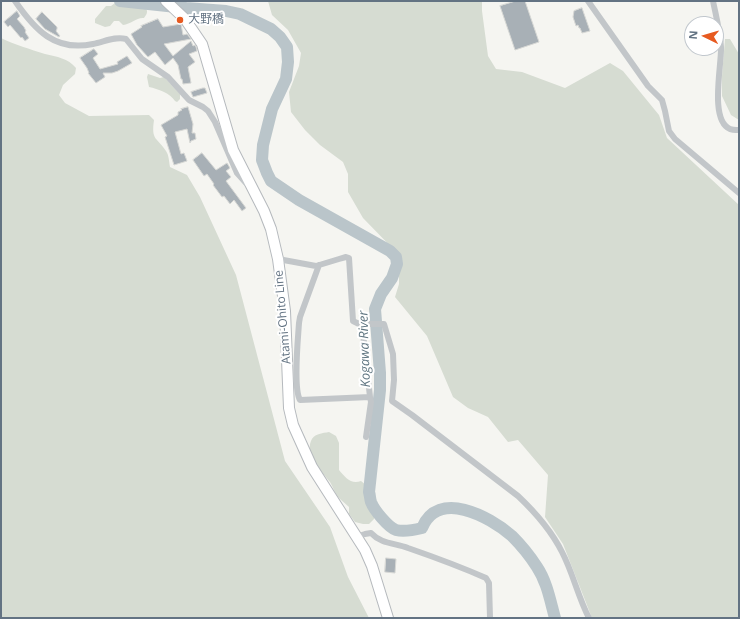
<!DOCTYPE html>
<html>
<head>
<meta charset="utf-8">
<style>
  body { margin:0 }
  #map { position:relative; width:740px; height:619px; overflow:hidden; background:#f5f5f1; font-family:"Open Sans",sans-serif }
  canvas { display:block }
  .frame { position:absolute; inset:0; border:2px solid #637383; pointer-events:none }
  .north { position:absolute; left:684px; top:16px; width:40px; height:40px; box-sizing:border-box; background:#fff; border:1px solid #c1c7cd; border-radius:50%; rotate:275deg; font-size:11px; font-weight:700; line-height:16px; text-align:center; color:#637383 }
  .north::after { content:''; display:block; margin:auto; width:14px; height:18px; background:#e75a20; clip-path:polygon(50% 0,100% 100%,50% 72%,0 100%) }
</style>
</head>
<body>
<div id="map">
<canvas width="740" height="619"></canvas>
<div class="frame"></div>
<div class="north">N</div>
</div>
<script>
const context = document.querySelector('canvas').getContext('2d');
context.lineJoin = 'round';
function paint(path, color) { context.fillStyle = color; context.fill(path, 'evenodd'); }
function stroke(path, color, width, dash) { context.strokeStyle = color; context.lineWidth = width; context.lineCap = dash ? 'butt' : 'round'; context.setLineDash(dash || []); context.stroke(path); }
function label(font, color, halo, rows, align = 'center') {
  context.font = font + ' "Open Sans","Noto Sans JP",sans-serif'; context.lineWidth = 4; context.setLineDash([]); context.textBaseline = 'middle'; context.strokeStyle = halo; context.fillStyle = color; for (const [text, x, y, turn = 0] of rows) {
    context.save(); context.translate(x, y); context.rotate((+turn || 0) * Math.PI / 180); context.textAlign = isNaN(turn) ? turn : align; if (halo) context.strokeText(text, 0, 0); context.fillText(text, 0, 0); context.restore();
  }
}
paint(new Path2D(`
  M268,1H482V11L488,56L496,69L522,72L565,88L610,63L623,71L659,115L667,138L739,205V618H592L563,544L545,517L548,475L518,440L508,442L488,417L468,408L453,397L427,336L395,297L399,284V255L363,218L348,192V174L343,162L320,145L305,130L291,112L289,92L299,66L301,53L288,30L272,15Z
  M115,3L146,8C148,12 147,14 144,18C137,17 131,24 123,25L119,21H114L110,26L105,27L95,23V19L106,6H111Z
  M1,38C15,45 30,49 45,54C57,57 68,58 76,68L75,74L63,85L59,95L65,103L89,116L149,115L154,120C151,141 157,137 166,151C169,155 169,162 170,167L187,175L200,197L236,275L285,461L330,527L348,577L369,618H1Z
  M725,39H730L739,54V120L731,115L722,96V76Z
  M148,74L160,78L164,77L180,94V99L177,102L175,101C170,93 158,89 149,87L147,77Z
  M329,432L336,436L339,443V470C345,477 351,485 361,481L366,485L367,500L374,512V519L369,524H363L355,522L349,514V507C346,504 343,502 340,499C335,494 333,487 330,482C323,473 305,454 311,441C313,434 323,433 329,432Z`), '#d6dcd2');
stroke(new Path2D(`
  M120,1L186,8L226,11L240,14L271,29L280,37L287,47L288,62L286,79L272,109L263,145L262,160L267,173L271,181L299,200L390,251L396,257L397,264L392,278L381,294L375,309L380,373V390L369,492C370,495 370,499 371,502C374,510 388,527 396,530C404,532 414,530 422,528C438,489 489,516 512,536C521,545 530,556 537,567C547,582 550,600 555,618`), '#bac5ca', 12);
const building = new Path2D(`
  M516,1H525L539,42L515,50L500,6Z
  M582,8L590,31L582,33L580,28H579L578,25L576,26L573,17L574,11Z
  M17,11L20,16L17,19L24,27L26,31L25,32L29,38L25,41L22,37L21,38L10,25L8,27L4,22Z
  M42,12L57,27V29L56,31L60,36L59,37L45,29L36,19Z
  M158,19L163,27L181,24L183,35L187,34L191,39L164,44L173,56L191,41L193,46L195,45L196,47L197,51L189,54L195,62L188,67L191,83L183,84L182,79H181L178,65L173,58L165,65L155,52L148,57L137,45L131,34L142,27L141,26Z
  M94,49L98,54L93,58L100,69L118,64L117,62L127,56L132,63L118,71L112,73H103L105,77L96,83L88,73H89L87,68L80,58Z
  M203,88H205L207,93L193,97L191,92Z
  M188,107L193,124L192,133H195L196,139L191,141L190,143L187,129L175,132L181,154L184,153L187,161L174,165L165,137L167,136L161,125L178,115V112L182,110L181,109Z
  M202,153L216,170L227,163L230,168L226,171L231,177L226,181L246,208L242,211L234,200L230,204L224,196L222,197L213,185L214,184L207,174L204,176L193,160Z
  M386,558L396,559L395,573L385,572Z`);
paint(building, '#a8b0b6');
stroke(building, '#d6d7d4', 1);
const primary = new Path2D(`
  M166,1L185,19L202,44L233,150L264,211L271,229L278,259L285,311L289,408L293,425L312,467L365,550L372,566L388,618`);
stroke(primary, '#b5b9bd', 12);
stroke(new Path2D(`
  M15,1C35,30 55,52 93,44C104,42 115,36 126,39L142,59L168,77L189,100L203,107L208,111L215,122L237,173L246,183
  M588,1L648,86L662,100L665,111L669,131L675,139L739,193
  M713,1C716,16 720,31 721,47C722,64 709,120 730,129C732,130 736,130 739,130
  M278,259L316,266L339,259L346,257L349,258L353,321L359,324H384L393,354L394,380L392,401L412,415L518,496C536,513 551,530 562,552C573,573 578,597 589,618
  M319,265L300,317L299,323C298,339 293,388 300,400L370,397L362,324
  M366,437L371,402L370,397
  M356,537L365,534L371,533C381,544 395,543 408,548C434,557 461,567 486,578L489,583L490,618`), '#c2c6c9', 6);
stroke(primary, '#fff', 10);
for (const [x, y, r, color] of [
  [180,20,4,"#e75a20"]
]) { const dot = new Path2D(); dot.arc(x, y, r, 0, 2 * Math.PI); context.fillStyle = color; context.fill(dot); stroke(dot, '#fff', 1.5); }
label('12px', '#637383', '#fff', [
  ["大野橋",188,20]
], 'left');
label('12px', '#637383', '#fff', [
  ["Atami-Ohito Line",283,317,-95]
]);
label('italic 13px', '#5f7580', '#fff', [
  ["Kogawa River",365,349,-92]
]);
</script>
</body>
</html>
